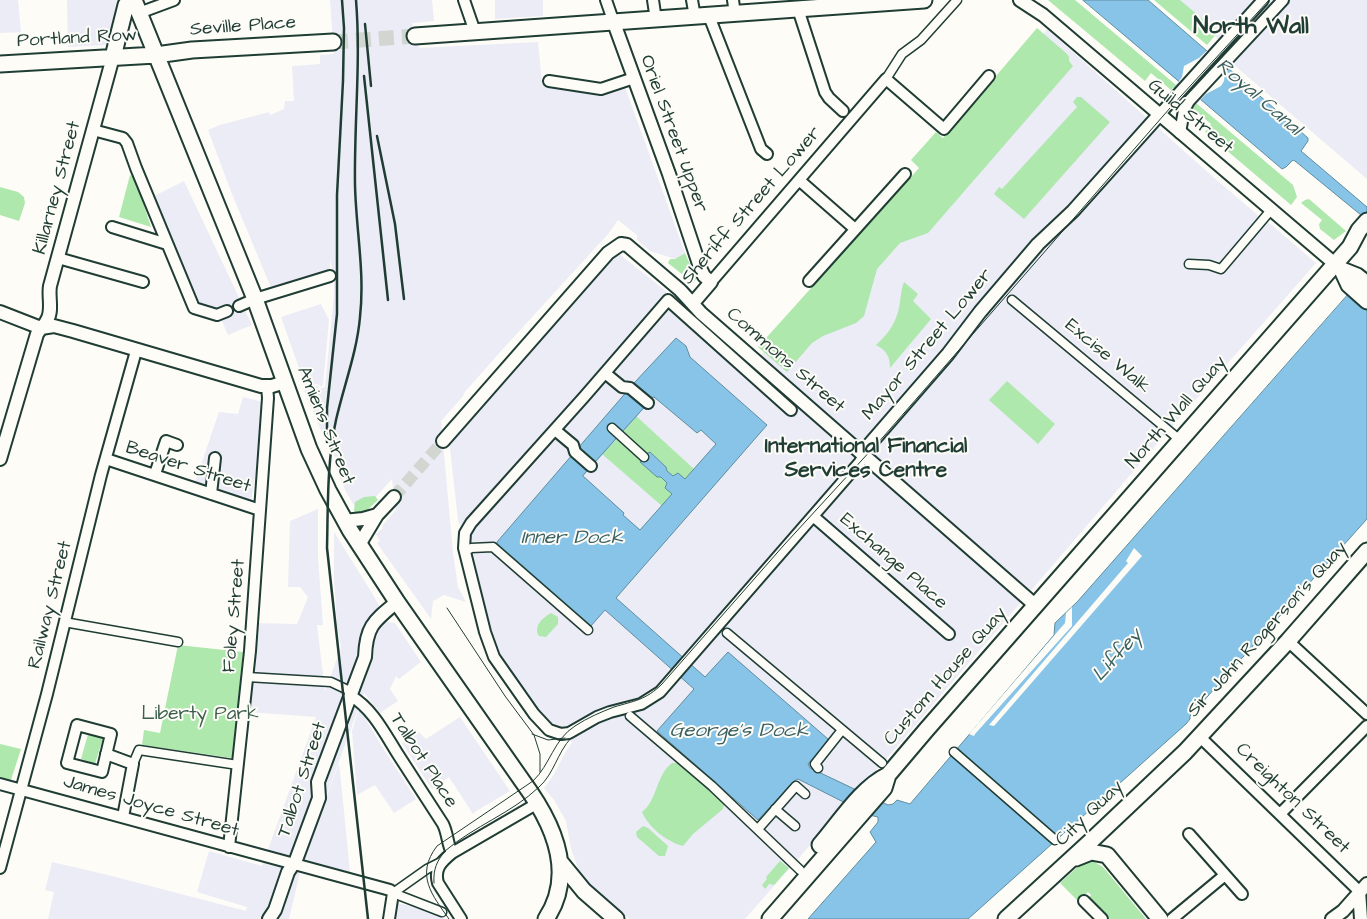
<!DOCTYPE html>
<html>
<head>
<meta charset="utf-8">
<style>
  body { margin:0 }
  canvas { display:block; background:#fdfcf7 }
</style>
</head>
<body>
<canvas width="1367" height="919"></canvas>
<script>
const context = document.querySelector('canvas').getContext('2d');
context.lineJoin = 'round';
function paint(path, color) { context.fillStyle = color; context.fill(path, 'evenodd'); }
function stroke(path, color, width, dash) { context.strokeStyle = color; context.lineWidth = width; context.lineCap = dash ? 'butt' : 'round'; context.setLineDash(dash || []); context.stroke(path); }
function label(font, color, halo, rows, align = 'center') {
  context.font = font + ' "Architects Daughter",sans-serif'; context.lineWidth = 4; context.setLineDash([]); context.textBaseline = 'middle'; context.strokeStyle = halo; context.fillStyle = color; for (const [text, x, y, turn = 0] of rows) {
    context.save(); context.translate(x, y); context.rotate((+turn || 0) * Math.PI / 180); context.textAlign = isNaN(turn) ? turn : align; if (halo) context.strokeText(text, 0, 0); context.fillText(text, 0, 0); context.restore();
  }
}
paint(new Path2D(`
  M0,0H18L21,32L0,33Z
  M67,0H117L107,45L68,47Z
  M330,0H432L434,21L412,23L419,48L538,42L542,84L600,95L625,87L685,253L675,259L650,251L637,240V235L618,220L609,233L502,350L463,394L464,395L441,421L453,553L458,587L466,602L444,595L433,601L431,619L377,543L380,541L376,534L383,528L382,526L396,510L392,479L365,509L357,510L346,492L337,471L335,457L322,433L304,391L318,385L319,389L325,387L334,295V280L330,259V272L272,290L232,194L208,130L220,125L269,112L270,115L284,109L285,101H294L292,66L320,64V55L334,54Z
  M495,0H543V16L495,19Z
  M1173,0H1367V179L1213,47L1219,40Z
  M1047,29L1212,176L1260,217L1261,216L1316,263L1162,438L894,750L745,919H630L602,902L582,879L571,849L566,821L554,800L544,788L553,776L566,751L572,743L562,727L552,723L538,711L495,651L469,547L458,520L449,440L618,253L749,357L760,356Z
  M184,181L252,325L228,335L218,312L194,303L150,198Z
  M321,304L329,320L323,385L321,387L318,384L305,385L281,317Z
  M243,397L267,403L251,502L194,485L219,412L238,414Z
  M318,509V557L323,625H317L325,691L341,648L337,625L334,579V532L372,593L388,622L395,623L421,662L399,679L396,676L390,689L398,701L380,713L364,693L303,860L289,919H48L54,892L45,890L52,862L108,875L246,911L247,907L197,892L209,851L262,866L316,717L247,712L254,623L297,624L308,597L300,587H288L290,521Z
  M359,708L383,748L416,799L394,813L375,785L357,795L352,731Z
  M460,717L510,791L476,811L473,814L449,777L432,789L402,743L419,732L426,739Z
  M339,763L343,801L350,873L304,859Z
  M396,903L442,912L445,919H393Z`), '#ececf7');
paint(new Path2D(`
  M1048,0H1075L1176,85L1171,90L1151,73L1145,81Z
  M1154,0H1180L1218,32L1207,45Z
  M1037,28L1066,53L1069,57V61L1073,66L928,233L900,243L877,269L864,316L856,323L823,336L812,343L787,372L758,347L919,168L911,160L936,132L943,138Z
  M1077,97H1081L1110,122L1024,219L994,194L999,187L1002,189L1077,107L1073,102Z
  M1196,103L1293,185L1297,197L1291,205L1205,132L1211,124L1192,108Z
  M130,175L135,178L151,227L119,217Z
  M0,187L18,192L24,197L25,203L19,221L0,215Z
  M1309,199L1346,231L1334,240L1320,229L1319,224L1322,220L1301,203L1305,200Z
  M685,253L696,279L693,283L668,263L670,259H675Z
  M904,282L918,294L913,301L931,319L890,368C890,356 886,350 876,345C886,336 894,326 898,312C901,302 900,292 904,282Z
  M1007,381L1055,424L1038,444L989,400Z
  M636,416L694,469L685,479L673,476L667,471L666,467L650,452L646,454L642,459L667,483L672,494L662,506L602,454L620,436Z
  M375,496L378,500L364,513L359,515L354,511L355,502L364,497Z
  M551,613L558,617V624L546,637L539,636C533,627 542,618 551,613Z
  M178,645L243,652L232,758L142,745L144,730L160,733Z
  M88,734L103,738L95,764L81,759Z
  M0,744L21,749L11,780L0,777Z
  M672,763H679L725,802L723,809L693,834L683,846C667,842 648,827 642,812C657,801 656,775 672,763Z
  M643,826L648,828L668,846L665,856H659L637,837L636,832Z
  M1091,860L1103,867L1146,919H1108L1088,899L1091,895L1088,892L1078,901L1060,883L1083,862Z
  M780,861L789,868L774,885L769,884L765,889L762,885L767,879L766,877Z`), '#aee8ad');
const water = new Path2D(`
  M1083,0H1148L1207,51L1214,44L1234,62L1228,68L1308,138V141L1301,151L1367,207V220L1295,161L1293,160L1286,167L1282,169L1200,99L1194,106L1174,88L1179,82Z
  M1367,273V519L1190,716V719L1186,724L968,919H808L876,842L870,832L878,822V817L869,815L798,779L794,781L758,820L657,731L694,689L605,610L590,627L497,545V542L635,382L676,338L686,346L690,357L767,425L616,598L705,677L728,652L828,739V742L808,764L810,768L888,805L893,804L897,800L910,804L1054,635L1055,623L1077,602ZM654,397L697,433L701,430L716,444L685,479L678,473L673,476L667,471L666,467L650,452L646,454L640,462L657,477H661L667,483L665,488L672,494L640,530L623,515L624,513L583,476Z`);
paint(water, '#88c4e8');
stroke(water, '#5e8ea0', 1);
paint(new Path2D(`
  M1214,44L1234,62L1225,73L1224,81L1221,86L1206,94L1194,106L1174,88L1182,77L1184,66L1199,58Z
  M1134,548L1142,556L994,726L989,725L1128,563L1126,561Z
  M1072,607V626L975,734L974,736L969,734L1065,623L1066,613Z`), '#fdfcf7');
stroke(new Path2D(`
  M394,497L443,441`), '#d1d6d0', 12, [12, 6]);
stroke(new Path2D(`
  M333,42L415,36`), '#d1d6d0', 15, [15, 8]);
const pedestrian = new Path2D(`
  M886,79L902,54L921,40L957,0
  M1189,264L1209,265L1221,269L1271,210
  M1012,300L1180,440
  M612,428L644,457
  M465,552L471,548L493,547L588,630
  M64,622L178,642
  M727,633L882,763
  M247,677L331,682L352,692
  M630,716L712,786L800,870
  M954,752L1055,840
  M133,764L139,750L238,765
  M818,768L815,764L842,730
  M775,809L795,826
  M758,829L796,786L805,794
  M441,862L427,869L393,893L442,912`);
const minor = new Path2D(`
  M464,0L475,32
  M606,0L614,23
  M653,0L656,20
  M692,0L695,17
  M733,0L735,14
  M798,9L825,92L829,98L843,111
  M139,13L174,0
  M709,16L761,149L767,154
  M549,81L601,89L634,78
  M1159,115L1263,0
  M93,130L123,138L127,143L136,168L194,308L217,315L227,311
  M1180,133L1184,110L1189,101L1283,0
  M799,180L855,229
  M112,227L167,244
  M58,258L143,282
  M809,281L905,174
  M711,282L886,79L944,129L989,76
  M239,306L255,299L330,276
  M605,373L622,387L630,388L648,403
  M791,410L668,300L584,397L471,523L465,533L464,548L485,632L494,657L534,714L549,730L561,734L569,733L597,717L610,712L641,704L660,692L860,462L864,455
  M555,430L573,445L575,452L591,466
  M106,459L260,510
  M155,474L166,441L177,445
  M211,494L215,458
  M813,516L949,634
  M1288,641L1367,714
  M351,696C373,709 385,734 399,756C413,778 428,801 443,824C448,834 447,843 452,853
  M77,725L111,734L102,772L67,763Z
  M1199,736L1359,891
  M106,754L133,764L123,817
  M0,784L390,890L393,893L389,919
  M1280,814L1367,726
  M1189,834L1242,894
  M229,847L250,651L268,398L267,386
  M0,868L47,694L101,475L136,351
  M1084,901L1102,919
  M461,919L438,883C434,869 441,862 452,853L538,803
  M1172,919L1225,875`);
const tertiary = new Path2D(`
  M1020,0L1043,15L1335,264
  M614,23L669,174L701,270L704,276L711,282L693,303
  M0,312L41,328L54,326L73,331L261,386H272L285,382
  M443,441L608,253L621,244L627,245L680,290L701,313L1035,605
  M864,455L869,445L948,354L980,312L1038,244L1073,211L1159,115
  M0,459L37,334C40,329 45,325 47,320C53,311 48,296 50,286L113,57
  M344,521L363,519L377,515
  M359,545L377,515L394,497
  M1359,891L1361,919
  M269,919L275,910L288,872L296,860L319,798L318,782L365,657C366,626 374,621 397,602
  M1332,919L1343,911L1367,884`);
const secondary = new Path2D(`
  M134,0L255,299L309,449L328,490L350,530L397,602L530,792C556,830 574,877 546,919
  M415,36L924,0
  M113,57L126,5L133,0
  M0,64L156,55L192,50L333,42
  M1338,267L1342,270L1357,276L1367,284
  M1342,270L1349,285L1367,301
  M820,845C840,822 861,788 888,775
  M1076,858L1091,852L1107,855L1160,919
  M561,863L584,891L616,919
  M770,919L884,788L888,775L927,729L1350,247L1359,230L1367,221
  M1006,919L1092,840L1185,752L1288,641L1367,551`);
stroke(pedestrian, '#1f3d34', 11);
stroke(minor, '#1f3d34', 14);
stroke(tertiary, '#1f3d34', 16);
stroke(secondary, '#1f3d34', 19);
stroke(pedestrian, '#fdfcf7', 8);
stroke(minor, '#fdfcf7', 10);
stroke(tertiary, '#fdfcf7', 12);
stroke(secondary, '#fdfcf7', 15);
stroke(new Path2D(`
  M447,608L505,696L534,735L540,754V772
  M532,734L548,740L565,738
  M434,883C433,869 437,861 445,851C474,826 512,813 539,787C554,774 557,753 571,738
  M449,919C432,895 415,875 437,846L533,781C550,765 554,739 575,726C587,718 601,712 614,707C634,701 646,700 662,684L784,545L884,436L1170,108L1269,0`), '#1f3d34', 1);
stroke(new Path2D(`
  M356,0C361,62 354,123 355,185C356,230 365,272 360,317C357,352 344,385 336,420C327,461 328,506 327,548L368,919
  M365,24L371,86
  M364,76L388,300
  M377,136L395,224L404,299
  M327,442V408L337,314V195L343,81L344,28L342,0`), '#1f3d34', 2.5);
label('19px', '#1f3d34', '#fdfcf7', [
  ["Seville Place",243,27,-4],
  ["Portland Row",77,39,-3],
  ["Guild Street",1190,117,40],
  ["Oriel Street Upper",673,134,70],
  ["Killarney Street",58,188,-75],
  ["Sheriff Street Lower",752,206,-49],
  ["Mayor Street Lower",928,345,-50],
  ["Excise Walk",1107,357,40],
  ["Commons Street",785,361,41],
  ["North Wall Quay",1177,413,-49],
  ["Amiens Street",325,426,68],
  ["Beaver Street",188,468,18],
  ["Exchange Place",893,562,41],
  ["Railway Street",51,605,-76],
  ["Foley Street",235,616,-85],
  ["Sir John Rogerson's Quay",1268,630,-48],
  ["Custom House Quay",946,677,-49],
  ["Talbot Place",423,761,57],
  ["Talbot Street",303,780,-72],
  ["Creighton Street",1292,799,44],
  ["James Joyce Street",151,807,16],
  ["City Quay",1090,814,-44]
]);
label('19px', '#3c5f4c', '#fdfcf7', [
  ["Liberty Park",200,715]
]);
label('italic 20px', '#395f61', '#fdfcf7', [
  ["Royal Canal",1258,98,41],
  ["Inner Dock",572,539],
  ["Liffey",1118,656,-48],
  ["George's Dock",739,732]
]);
label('bold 21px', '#1f3d34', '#fdfcf7', [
  ["International Financial",866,448],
  ["Services Centre",866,472]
]);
label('bold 24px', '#1f3d34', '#fdfcf7', [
  ["North Wall",1251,28]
]);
</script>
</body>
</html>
